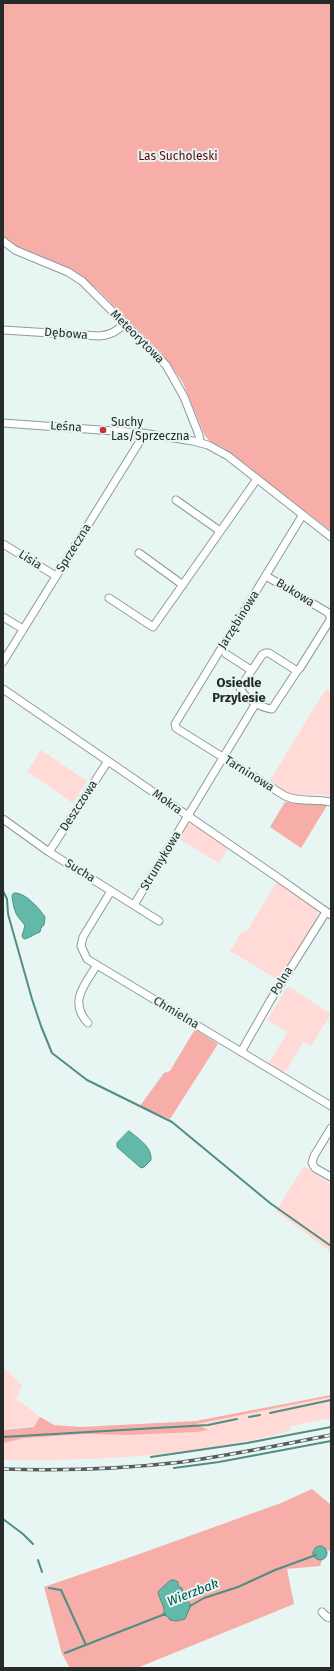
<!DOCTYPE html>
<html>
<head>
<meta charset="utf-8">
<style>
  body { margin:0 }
  #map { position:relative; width:334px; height:1671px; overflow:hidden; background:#e7f6f3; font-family:"Fira Sans",sans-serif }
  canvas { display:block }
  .frame { position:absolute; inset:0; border:4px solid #262b2a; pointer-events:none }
</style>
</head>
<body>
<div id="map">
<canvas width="334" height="1671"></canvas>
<div class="frame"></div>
</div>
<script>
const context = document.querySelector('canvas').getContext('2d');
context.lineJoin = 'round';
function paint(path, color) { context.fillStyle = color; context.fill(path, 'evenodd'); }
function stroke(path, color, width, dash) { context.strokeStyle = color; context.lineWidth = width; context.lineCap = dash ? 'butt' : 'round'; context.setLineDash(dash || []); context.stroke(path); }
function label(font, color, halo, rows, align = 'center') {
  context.font = font + ' "Fira Sans",sans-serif'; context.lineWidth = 4; context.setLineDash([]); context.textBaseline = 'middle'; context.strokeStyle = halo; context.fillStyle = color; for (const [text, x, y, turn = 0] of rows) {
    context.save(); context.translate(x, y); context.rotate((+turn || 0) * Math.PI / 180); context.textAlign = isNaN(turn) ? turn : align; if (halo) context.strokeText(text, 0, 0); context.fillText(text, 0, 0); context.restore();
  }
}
paint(new Path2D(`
  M326,689L331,692V796C317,792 302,798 289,793C282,790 276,784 270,780Z
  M41,750L87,781L73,803L27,771Z
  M189,824C199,822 220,842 228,849L219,863L179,839L182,830Z
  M277,882L317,910L318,916L279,980L230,951L241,933L247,931Z
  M288,986L331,1014L311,1046L303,1042L284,1074L268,1064L288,1032L267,1020Z
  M304,1166L331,1184V1252L276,1211Z
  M3,1366L22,1386L16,1398L40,1417L35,1426L3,1429Z
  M331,1397V1418L290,1426V1431C196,1456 100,1461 3,1460V1437L195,1424Z`), '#ffdad6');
paint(new Path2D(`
  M3,3H331V531L222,447L212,443L205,436L183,383L172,367L159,351L97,289L80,276L13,245L3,236Z
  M285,802L328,804L301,848L270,827Z
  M195,1029L218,1044L170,1119L140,1106L164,1073L170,1071Z
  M331,1395V1397L196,1424L208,1430L196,1432L128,1435L82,1434L25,1438L3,1443V1430L34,1427L40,1417L54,1425L81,1427L196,1421Z
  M312,1489L331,1505V1549L328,1551L325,1548L316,1547L313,1550V1556L322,1560L320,1566L287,1569L294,1604L137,1668H70L62,1654L44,1587L131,1557L281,1503Z`), '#f7ada8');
const water = new Path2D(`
  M14,893C25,892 39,908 45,917L44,925L41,928L40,932C34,934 30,938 24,939L22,936L25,926C24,923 21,921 19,918C14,912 13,903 12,896Z
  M129,1131C139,1139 152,1147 151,1160L144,1167L141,1168L117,1147V1143Z
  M313 1553a7 7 0 1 1 14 0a7 7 0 1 1-14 0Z
  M171,1580H174L178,1582V1586L182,1588L185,1598L191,1605L185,1619L176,1621L170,1620L167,1616L163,1615C167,1608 159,1600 158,1592Z`);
paint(water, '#62b9a9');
stroke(water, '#508e83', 1);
stroke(new Path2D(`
  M3,891L7,899L8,914L32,999L41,1026L52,1053L87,1080L172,1122L270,1203L331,1246
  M270,1413L331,1400
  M249,1417L260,1415
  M3,1437L208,1425L237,1419
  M151,1457L247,1443L331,1427
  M174,1468L219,1462L331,1441
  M3,1519L23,1534L33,1544
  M38,1560L42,1572
  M49,1588L61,1590L86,1645
  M190,1606L204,1598L238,1587L275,1570L316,1555
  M65,1653L165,1614`), '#508e83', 2);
const minor = new Path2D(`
  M3,241L15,250L68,272L82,281L166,365L184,397L199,435L200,443
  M3,330L99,336C110,335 116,332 124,324
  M3,423L142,433L193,441L208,445L228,456L331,537
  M176,500L220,531
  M302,516L175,724L176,728L285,796C300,803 315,798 331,802
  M3,544L56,576
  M139,553L183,585
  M266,576L327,612L330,616V620L300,668L297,671
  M109,598L153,627L257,479
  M3,617L23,629
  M265,653H269L297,671L272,709C261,708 244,698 240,688L262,655Z
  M226,654L251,670
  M3,662L140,441L142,433
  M3,689L277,877L331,915
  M3,819L49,852L159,921
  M49,852L108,761
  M111,891L83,937L81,946L87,959L331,1106
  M134,905L256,703
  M88,1023C68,1002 85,984 97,965
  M241,1052L270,1001L326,912
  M331,1128L314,1156L312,1163L315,1168L331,1177
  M322,1612L327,1617L331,1618`);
stroke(minor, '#8e9c99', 9);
stroke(minor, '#fff', 7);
const rail = new Path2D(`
  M3,1469C63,1471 122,1469 182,1462C232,1455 281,1445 331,1435`);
stroke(rail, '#565e5c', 3.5);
stroke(rail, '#e7f6f3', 2, [6]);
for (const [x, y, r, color] of [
  [103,430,4,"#c33338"]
]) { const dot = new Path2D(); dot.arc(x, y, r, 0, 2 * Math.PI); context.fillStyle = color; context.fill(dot); stroke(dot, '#e7f6f3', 1.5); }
label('12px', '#600a11', '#e7f6f3', [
  ["Las Sucholeski",178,157]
]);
label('12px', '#262b2a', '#e7f6f3', [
  ["Dębowa",66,334,4],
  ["Meteorytowa",137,337,45],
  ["Leśna",66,427,4],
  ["Sprzeczna",74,548,-58],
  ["Lisia",30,560,32],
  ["Bukowa",295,593,31],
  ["Jarzębinowa",239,620,-58],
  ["Tarninowa",249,774,32],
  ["Mokra",167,802,36],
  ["Deszczowa",79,806,-57],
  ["Strumykowa",161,861,-59],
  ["Sucha",80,871,32],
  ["Polna",282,981,-58],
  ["Chmielna",176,1013,31]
]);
label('12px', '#262b2a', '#e7f6f3', [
  ["Suchy",111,423],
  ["Las/Sprzeczna",111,437]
], 'left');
label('bold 13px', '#262b2a', '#e7f6f3', [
  ["Osiedle",239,683],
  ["Przylesie",239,698]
]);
label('italic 13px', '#025349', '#e7f6f3', [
  ["Wierzbak",193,1593,-21]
]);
</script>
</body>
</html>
